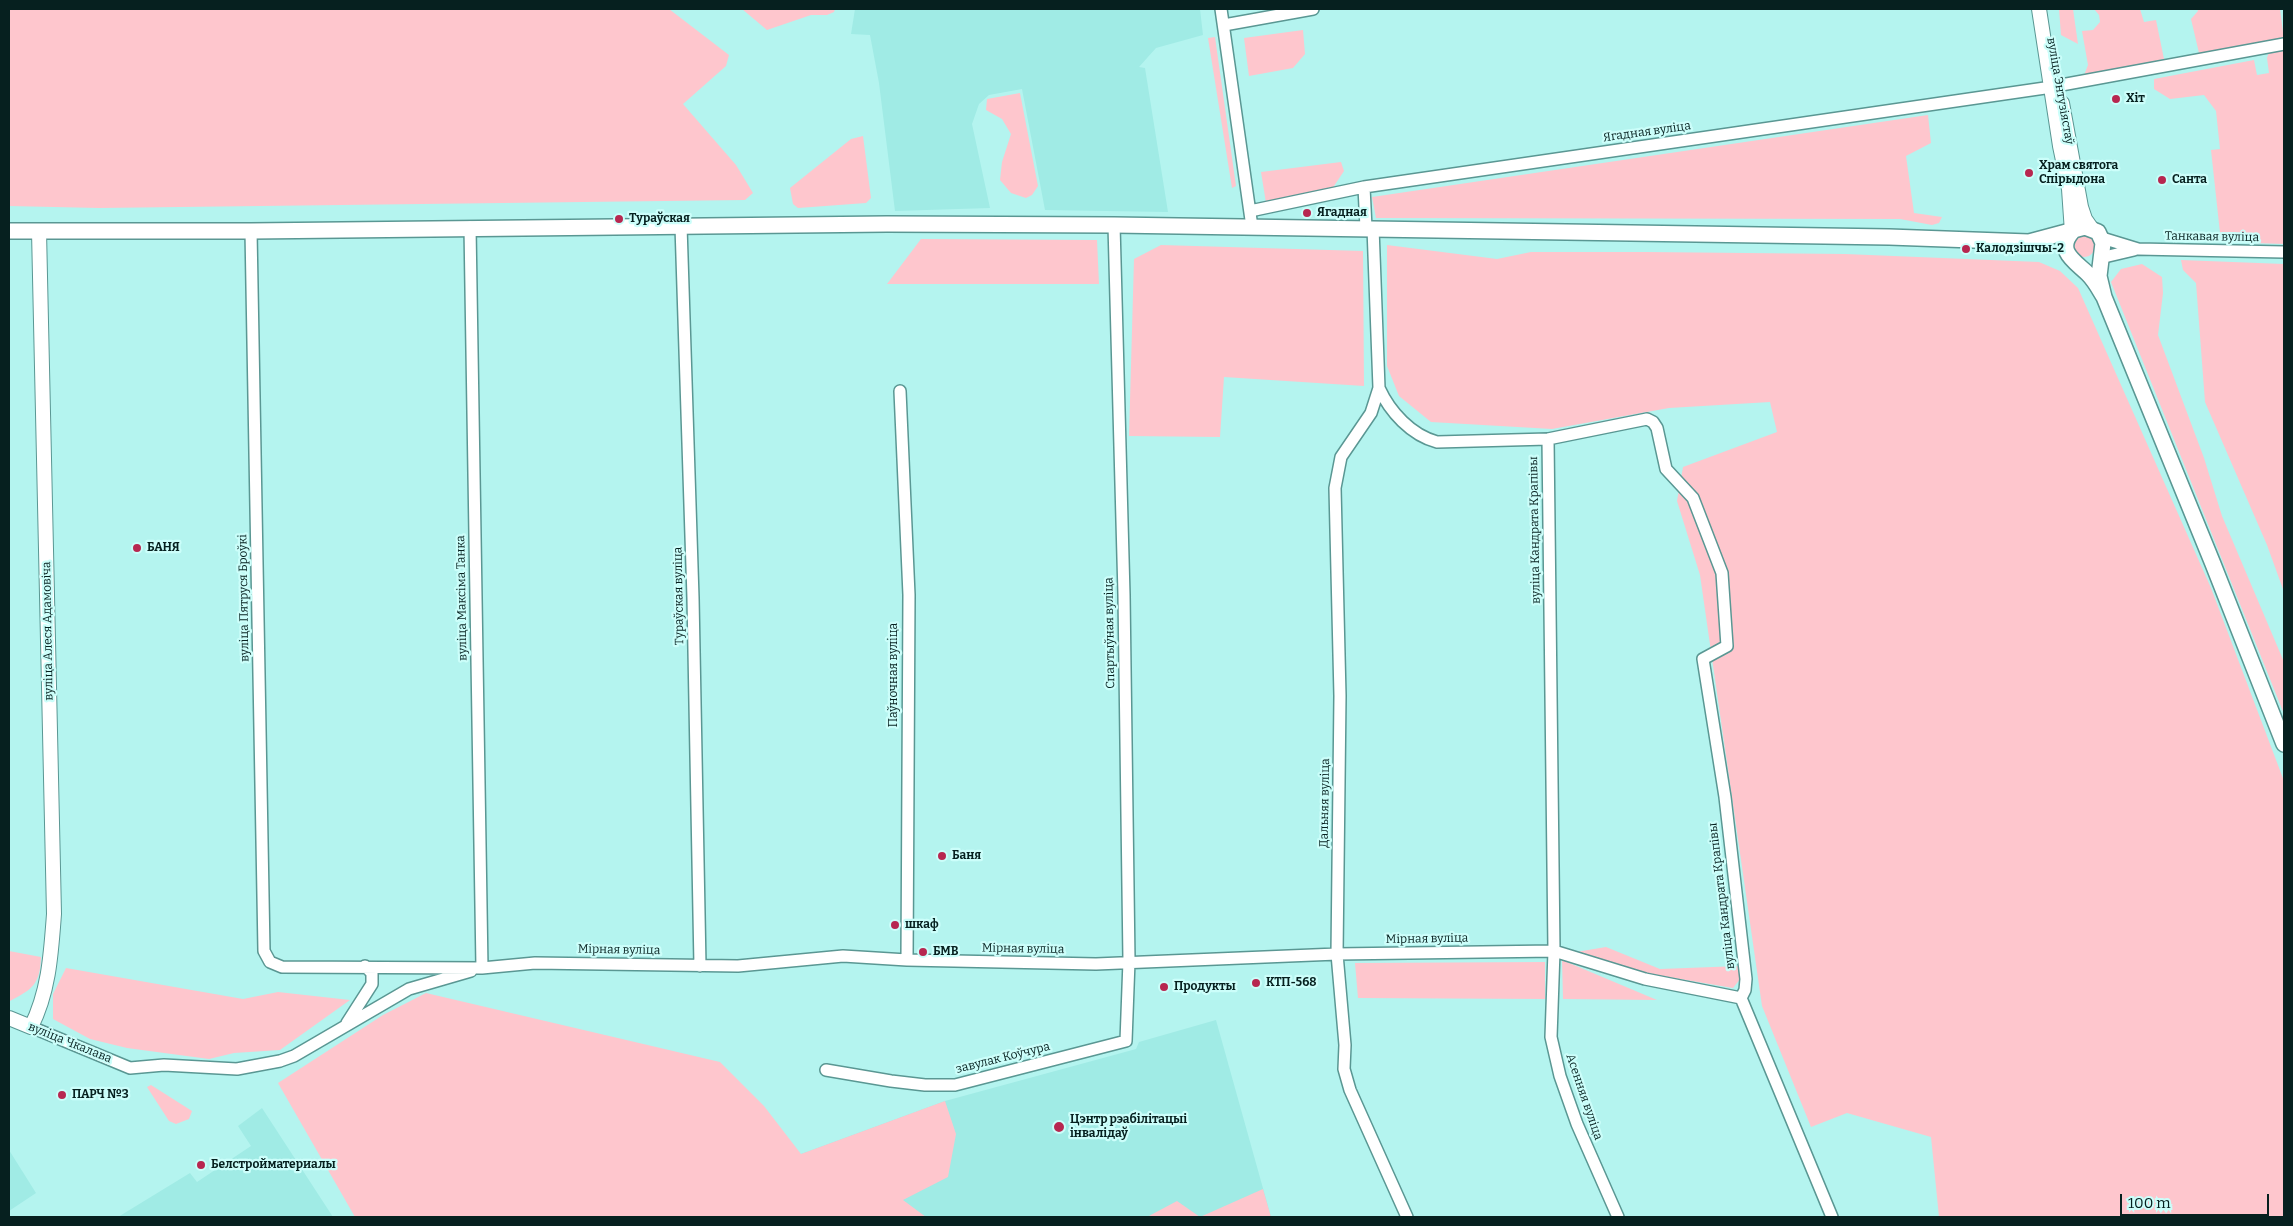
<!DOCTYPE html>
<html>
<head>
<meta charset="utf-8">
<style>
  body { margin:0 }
  #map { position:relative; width:2293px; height:1226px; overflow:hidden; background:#b4f4ef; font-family:Bitter,serif }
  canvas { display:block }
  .frame { position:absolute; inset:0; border:10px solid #06201f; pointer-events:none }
  .scale { position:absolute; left:2120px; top:1194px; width:149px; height:22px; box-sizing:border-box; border:2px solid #06201f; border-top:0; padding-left:6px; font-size:15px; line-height:18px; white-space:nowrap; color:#06201f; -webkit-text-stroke:4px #ccfefa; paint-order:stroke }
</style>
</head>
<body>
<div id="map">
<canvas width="2293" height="1226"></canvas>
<div class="frame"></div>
<div class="scale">100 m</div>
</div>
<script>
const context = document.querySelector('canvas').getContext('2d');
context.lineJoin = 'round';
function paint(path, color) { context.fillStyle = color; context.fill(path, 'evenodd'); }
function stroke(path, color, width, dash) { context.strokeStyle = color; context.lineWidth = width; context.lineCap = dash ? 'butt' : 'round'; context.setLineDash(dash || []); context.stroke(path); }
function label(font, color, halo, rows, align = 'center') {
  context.font = font + ' Bitter,serif'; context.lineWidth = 4.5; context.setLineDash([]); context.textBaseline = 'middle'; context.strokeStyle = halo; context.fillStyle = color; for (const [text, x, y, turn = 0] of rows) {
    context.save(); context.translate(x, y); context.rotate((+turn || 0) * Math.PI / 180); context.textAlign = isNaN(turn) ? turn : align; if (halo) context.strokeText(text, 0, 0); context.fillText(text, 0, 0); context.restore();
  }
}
paint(new Path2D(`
  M855,9H1200L1203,35L1156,48L1139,67L1145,68L1168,212L1045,210L1022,89L989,95L979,104L972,124L990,208L895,211L879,83L870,35L851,34Z
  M1216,1020L1271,1217H847L801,1154L945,1101L1136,1049L1139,1042Z
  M262,1108L333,1217H118L190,1173L197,1182L251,1146L238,1126Z
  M9,1150L36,1193L9,1211Z`), '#a0ebe5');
paint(new Path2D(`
  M9,9H669L729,55L726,66L683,104L736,165L753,193L745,200L99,208L9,206Z
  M742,9H835L834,12L827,15H811L767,30Z
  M2059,9H2073L2078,44L2061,35Z
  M2094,9H2140L2144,22L2156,20L2164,59L2083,78L2088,65L2082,31L2093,30L2100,22L2099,15Z
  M2197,9H2280L2284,40L2199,53L2191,19L2198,11Z
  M1303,30L1305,54L1293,68L1249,76L1244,38Z
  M1215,37L1236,186L1232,188L1208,38Z
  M2284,50V244L2221,242L2211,150L2220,149L2216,111L2204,95L2170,99L2154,89V79L2254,60L2257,75L2269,73L2267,58L2269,52Z
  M1020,93L1038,186L1032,195L1026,198L1011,193L1000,180L1002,162L1011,134L1002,119L986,110L987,99Z
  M1928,115L1931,143L1906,156L1914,213L1942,217L1939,223L1932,225L1900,219L1376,218L1372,197Z
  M863,136L871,198L866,203L798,208L793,204L790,188L851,139Z
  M1341,162L1344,171L1332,189L1266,203L1261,172Z
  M2073 246a11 11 0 1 1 22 0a11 11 0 1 1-22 0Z
  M921,239L1097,240L1099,284H887Z
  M1161,245L1363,251L1364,386L1224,377L1220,437L1129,436L1134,259Z
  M1387,245L1497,259L1531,252H1647L1845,254L2039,262L2060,271L2078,288L2211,588L2284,781V1217H1939L1931,1137L1847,1113L1811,1127L1762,1006L1700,575L1677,501L1683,467L1777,432L1770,402L1669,408L1552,429L1431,422L1399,396L1387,366Z
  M2181,260L2284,264V592L2267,545L2205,402L2196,283L2183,270Z
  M2142,264L2162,277L2163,293L2158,335L2204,458L2222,516L2284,662V714L2111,282L2121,269Z
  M1606,947L1660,969L1740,966L1741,978L1733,988L1639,972L1576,952Z
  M9,951L41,957C40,984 33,989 10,1001Z
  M1562,960L1657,1000L1563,999Z
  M1545,962V999L1358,998L1355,963Z
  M66,968L243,999L278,992L350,1000L280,1050L234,1053L209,1059L127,1048L90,1039L53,1019V994Z
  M426,993L720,1062L764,1106L801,1154L945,1101L956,1134L948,1177L903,1200L926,1217H355L278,1083L383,1015Z
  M151,1085L192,1111L189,1119L176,1124L169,1121L147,1087Z
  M1263,1189L1271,1217H1147L1177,1201L1200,1217Z`), '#fec6cd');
const minor = new Path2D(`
  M1221,9L1252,227
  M1224,25L1313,9
  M1364,187L1366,228
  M1250,211L1364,187L2045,88L2284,44
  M681,226L693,598L700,966
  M470,227L482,968
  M1373,228L1379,388C1390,412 1411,435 1437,442L1548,439L1647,419L1653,422L1657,428L1666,469L1693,498L1722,573L1727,646L1703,659L1725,797L1746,979L1745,990L1741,998
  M251,231L264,951L270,962L282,967L482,968L535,963L738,966L843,956L907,960L1096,964L1337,954L1554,951L1645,979L1741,998
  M2102,238L2138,249L2284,252
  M2100,258L2134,250
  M1379,388L1371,413L1341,457L1335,488L1340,696L1337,954L1345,1045L1344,1069L1350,1090L1407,1217
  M900,391L909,595L907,960
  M1548,439L1554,951L1551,1037L1560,1076L1577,1124L1618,1217
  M1741,998L1832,1217
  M347,1023L372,984V973L365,966
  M31,1027L130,1068L164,1065L237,1069L280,1061L294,1056L409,989L471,971
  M826,1070L891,1081L925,1085H955L1126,1041L1129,961L1124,595L1114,225`);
const tertiary = new Path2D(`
  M2039,9L2060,146L2069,189L2072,232
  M2062,103L2081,207L2085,219L2092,229
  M9,1018L31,1027C49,991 51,954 54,914L39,231`);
const secondary = new Path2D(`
  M9,231H251L887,224L1114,225L1889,237L2029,242L2085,227L2098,232L2103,243L2099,276L2104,297
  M2072,232C2055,251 2076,262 2088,274C2095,281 2099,289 2104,297L2213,564L2284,744`);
stroke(minor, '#5a9793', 14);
stroke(tertiary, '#5a9793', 16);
stroke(secondary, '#5a9793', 18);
stroke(minor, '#fff', 11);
stroke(tertiary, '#fff', 14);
stroke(secondary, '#fff', 15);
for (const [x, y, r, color] of [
  [2116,99,5,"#b72750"],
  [2029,173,5,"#b72750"],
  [2162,180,5,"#b72750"],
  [1307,213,5,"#b72750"],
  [619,219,5,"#b72750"],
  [1966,249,5,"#b72750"],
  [137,548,5,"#b72750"],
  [942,856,5,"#b72750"],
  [895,925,5,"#b72750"],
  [923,952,5,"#b72750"],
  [1256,983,5,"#b72750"],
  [1164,987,5,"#b72750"],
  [62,1095,5,"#b72750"],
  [1059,1127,6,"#b72750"],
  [201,1165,5,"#b72750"]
]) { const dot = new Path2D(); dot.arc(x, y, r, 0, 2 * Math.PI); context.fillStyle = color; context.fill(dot); stroke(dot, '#ccfefa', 2); }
label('12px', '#06201f', '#ccfefa', [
  ["вуліца Энтузіястаў",2060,91,80],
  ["Ягадная вуліца",1647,132,-8],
  ["Танкавая вуліца",2212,237,1],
  ["вуліца Кандрата Крапівы",1535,530,-91],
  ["Тураўская вуліца",679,596,-91],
  ["вуліца Пятруся Броўкі",244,598,-91],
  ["вуліца Максіма Танка",462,598,-91],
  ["вуліца Алеся Адамовіча",48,631,-91],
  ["Спартыўная вуліца",1110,633,-91],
  ["Паўночная вуліца",894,675,-90],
  ["Дальняя вуліца",1325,803,-89],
  ["вуліца Кандрата Крапівы",1722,896,-97],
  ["Мірная вуліца",1427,939,-1],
  ["Мірная вуліца",1023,949,1],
  ["Мірная вуліца",619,950,1],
  ["вуліца Чкалава",70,1043,22],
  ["завулак Коўчура",1003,1058,-14],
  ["Асенняя вуліца",1584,1097,71]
]);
label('bold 12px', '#06201f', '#ccfefa', [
  ["Хіт",2126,99],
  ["Храм святога",2039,166],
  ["Спірыдона",2039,180],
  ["Санта",2172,180],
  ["Ягадная",1317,213],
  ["Тураўская",629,219],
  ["Калодзішчы-2",1976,249],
  ["БАНЯ",147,548],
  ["Баня",952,856],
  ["шкаф",905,925],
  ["БМВ",933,952],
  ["КТП-568",1266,983],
  ["Продукты",1174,987],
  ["ПАРЧ №3",72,1095],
  ["Цэнтр рэабілітацыі",1070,1120],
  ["інвалідаў",1070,1134],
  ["Белстройматериалы",211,1165]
], 'left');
</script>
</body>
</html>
